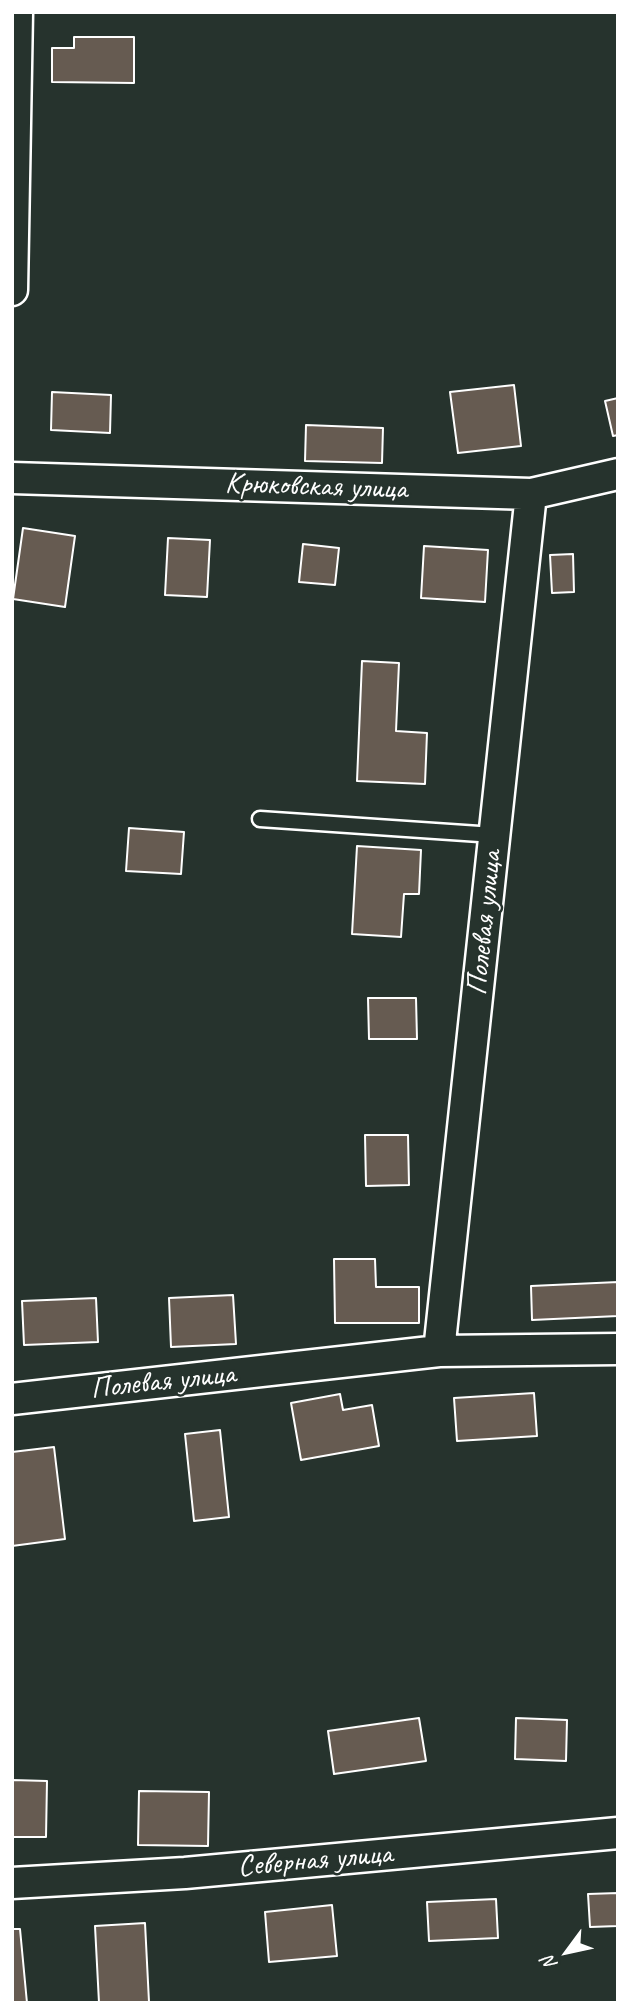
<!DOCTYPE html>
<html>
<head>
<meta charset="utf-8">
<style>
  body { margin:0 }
  #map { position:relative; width:630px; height:2015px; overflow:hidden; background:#26332d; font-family:Caveat,sans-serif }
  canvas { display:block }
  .frame { position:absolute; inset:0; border:14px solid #fff; pointer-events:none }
  .north { position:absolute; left:532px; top:1917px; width:70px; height:70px; -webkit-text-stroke:5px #26332d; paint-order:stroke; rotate:237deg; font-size:19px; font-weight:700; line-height:28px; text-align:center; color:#fff }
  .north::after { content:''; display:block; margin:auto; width:24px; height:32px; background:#fff; clip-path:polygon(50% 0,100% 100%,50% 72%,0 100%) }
</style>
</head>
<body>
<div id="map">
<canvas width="630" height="2015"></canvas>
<div class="frame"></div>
<div class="north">N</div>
</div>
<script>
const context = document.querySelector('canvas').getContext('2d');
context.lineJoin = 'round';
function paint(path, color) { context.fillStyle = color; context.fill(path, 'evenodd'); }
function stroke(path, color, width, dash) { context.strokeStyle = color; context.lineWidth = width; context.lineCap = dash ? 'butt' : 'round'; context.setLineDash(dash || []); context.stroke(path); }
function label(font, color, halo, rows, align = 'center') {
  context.font = font + ' Caveat,sans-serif'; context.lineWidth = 5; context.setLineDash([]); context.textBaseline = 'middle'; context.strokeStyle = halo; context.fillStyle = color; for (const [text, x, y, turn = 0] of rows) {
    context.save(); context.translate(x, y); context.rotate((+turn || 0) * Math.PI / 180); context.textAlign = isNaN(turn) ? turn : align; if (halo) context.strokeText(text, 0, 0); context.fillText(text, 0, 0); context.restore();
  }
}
const building = new Path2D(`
  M74,37H134V83L52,82V48H74Z
  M514,385L521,446L458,453L450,392Z
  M52,392L111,395L110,433L51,430Z
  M618,398V435L613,436L605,401Z
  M306,425L383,428L382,463L305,461Z
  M23,528L75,536L65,607L13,599Z
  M168,538L210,540L207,597L165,595Z
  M303,544L339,548L335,585L299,582Z
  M424,546L488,550L485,602L421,598Z
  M573,554L574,592L552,593L550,555Z
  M362,661L399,663L396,731L427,733L425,784L357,781Z
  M129,828L184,832L181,874L126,871Z
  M357,846L421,850L419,894H404L401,937L352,934Z
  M368,998H416L417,1039H369Z
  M365,1135H408L409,1185L366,1186Z
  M334,1259H375L376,1287H419V1323H335Z
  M618,1282V1316L532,1320L531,1286Z
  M233,1295L236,1344L171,1347L169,1298Z
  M96,1298L98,1342L24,1345L22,1301Z
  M534,1393L537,1436L457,1441L454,1398Z
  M340,1394L343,1410L372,1405L379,1446L301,1460L291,1403Z
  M220,1430L229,1517L194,1521L185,1434Z
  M54,1447L65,1539L12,1546V1452Z
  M419,1718L426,1761L334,1774L328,1731Z
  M516,1718L567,1720L566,1761L515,1759Z
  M12,1780L47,1781L46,1837H12Z
  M139,1791L209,1792L208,1846L138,1845Z
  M618,1893V1926L590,1927L588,1894Z
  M496,1899L498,1938L429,1941L427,1902Z
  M332,1905L337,1956L269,1962L265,1912Z
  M145,1923L149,2002L99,2003L95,1926Z
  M12,1929H20L27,2003H12Z`);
paint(building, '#665b51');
stroke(building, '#fff', 2);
const lane = new Path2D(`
  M260,819L494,835`);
const street = new Path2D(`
  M12,290L17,12
  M12,478L531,494L618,474
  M439,1351L531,494
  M12,1399L439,1351L618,1349
  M12,1883L185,1873L618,1833`);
stroke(lane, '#fff', 19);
stroke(street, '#fff', 35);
stroke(lane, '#26332d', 14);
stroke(street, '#26332d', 30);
label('30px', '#fff', '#26332d', [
  ["Крюковская улица",316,487,2],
  ["Полевая улица",485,923,-84],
  ["Полевая улица",163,1382,-6],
  ["Северная улица",315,1861,-5]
]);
</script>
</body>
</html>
